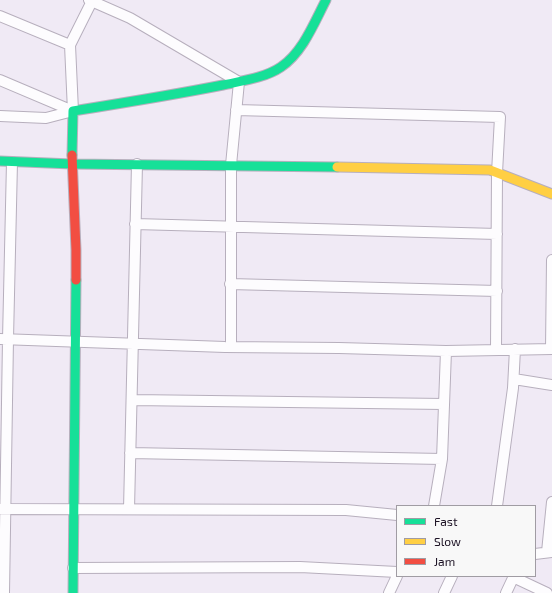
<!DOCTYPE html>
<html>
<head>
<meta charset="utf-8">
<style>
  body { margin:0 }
  #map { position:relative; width:552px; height:593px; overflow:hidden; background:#f0eaf5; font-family:"Exo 2",sans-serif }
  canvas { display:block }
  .legend { position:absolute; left:396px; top:505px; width:140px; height:72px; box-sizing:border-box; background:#f8f8f8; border:1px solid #a09ca3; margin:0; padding:5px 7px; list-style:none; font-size:12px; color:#1c1224 }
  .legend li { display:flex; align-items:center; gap:8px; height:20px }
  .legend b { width:20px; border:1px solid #a09ca3 }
</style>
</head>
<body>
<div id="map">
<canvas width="552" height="593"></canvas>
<ul class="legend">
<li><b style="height:5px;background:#16e098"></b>Fast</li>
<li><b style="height:5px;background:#ffcf43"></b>Slow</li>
<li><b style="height:5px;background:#f24e42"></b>Jam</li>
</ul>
</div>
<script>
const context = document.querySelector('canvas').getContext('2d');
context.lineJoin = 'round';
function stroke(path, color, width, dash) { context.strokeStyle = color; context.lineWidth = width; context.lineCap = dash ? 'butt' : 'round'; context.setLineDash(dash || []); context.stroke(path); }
const street = new Path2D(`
  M89,0L130,18L239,82L231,165V347
  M0,16L70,45
  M0,80L73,111
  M236,110L500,117L497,173L496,350
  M0,116L46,118L73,111L70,45L92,1
  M135,224L497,234
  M230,284L497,291
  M0,339L225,347L339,348L446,351L552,349
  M551,349L552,260
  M514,379L552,385
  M132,400L444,404
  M130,453L442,459
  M434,506L442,459L446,351
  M497,506L513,388L515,349
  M0,509L346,510L397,515
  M129,509L137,164
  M547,552L552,502
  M535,554L552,552
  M73,568L300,567L397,572
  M513,577L547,593
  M4,593L8,339L12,162
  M389,593L397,576
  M444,593L452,576
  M506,593L514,576`);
const fast = new Path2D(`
  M72,155L73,111C123,103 173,95 223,85C241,81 265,78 281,67C303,52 314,23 326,0
  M0,161L72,164L337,167
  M73,593L76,280`);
const slow = new Path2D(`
  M337,167L490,170L552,194`);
const jam = new Path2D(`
  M72,155L76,250V280`);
stroke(street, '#b7afbd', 12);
stroke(fast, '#b7afbd', 11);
stroke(slow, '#b7afbd', 11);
stroke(jam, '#b7afbd', 11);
stroke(street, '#fdfcfe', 10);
stroke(fast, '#16e098', 9);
stroke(slow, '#ffcf43', 9);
stroke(jam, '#f24e42', 9);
</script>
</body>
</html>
